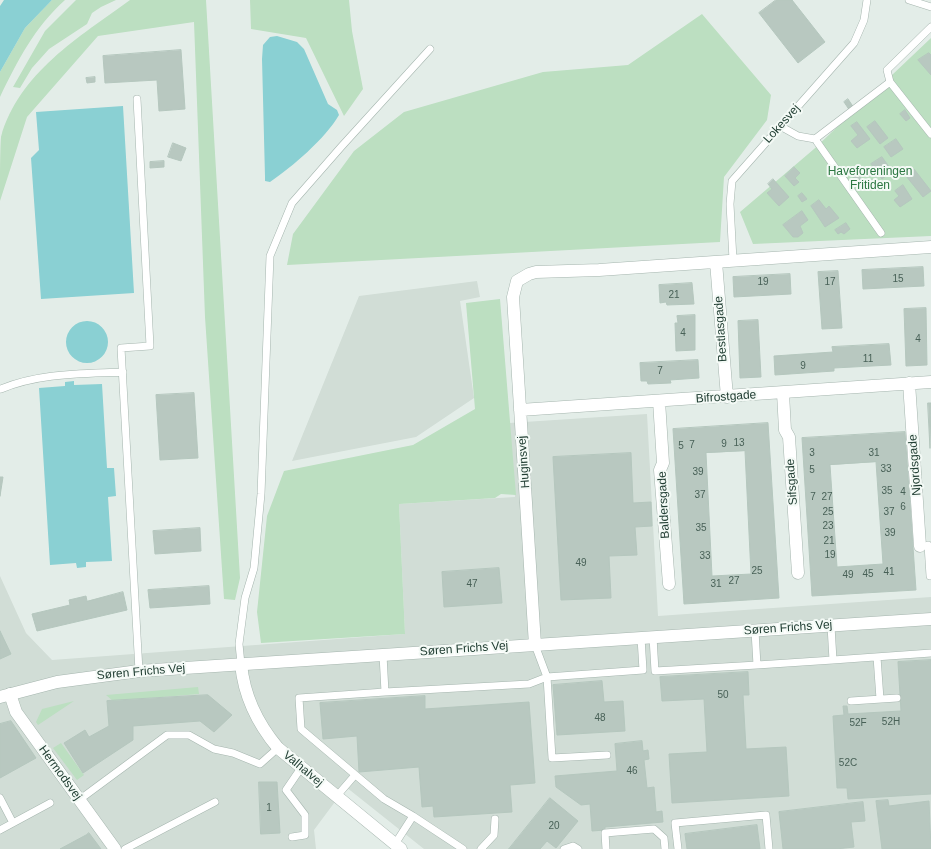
<!DOCTYPE html>
<meta charset="utf-8">
<style>
body{margin:0}
canvas{display:block;background:#e3ede8}
</style>
<canvas width="931" height="849"></canvas>
<script>
const g = document.querySelector('canvas').getContext('2d');
g.lineJoin = 'round';
function fill(path, color) { g.fillStyle = color; g.fill(path, 'evenodd'); }
function trace(path, color, width, dash) { g.strokeStyle = color; g.lineWidth = width; g.lineCap = dash ? 'butt' : 'round'; g.setLineDash(dash || []); g.stroke(path); }
function drawText(font, color, halo, rows, align = 'center') {
  g.font = font + ' Helvetica,sans-serif'; g.lineWidth = 4; g.setLineDash([]); g.textBaseline = 'middle'; g.strokeStyle = halo; g.fillStyle = color; for (const [text, x, y, turn = 0] of rows) {
    g.save(); g.translate(x, y); g.rotate((+turn || 0) * Math.PI / 180); g.textAlign = isNaN(turn) ? turn : align; if (halo) g.strokeText(text, 0, 0); g.fillText(text, 0, 0); g.restore();
  }
}
fill(new Path2D(`
 M477 281 480 297 460 301 474 398 416 437 292 461 359 296Z
 M647 414 658 616 931 597V849H424L346 787 314 830 316 849H0V576L26 633 52 660 405 634 399 504 515 497 509 423Z`), '#d1ddd6');
fill(new Path2D(`
 M52 0H65C34 28 18 60 0 97V72L25 28Z
 M76 0H116L101 7 92 13 87 24 49 49 32 68 20 88 13 87 45 31Z
 M130 0H206L240 578 235 600 224 599 205 317 194 22 98 36 27 117 0 201C0 186 0 149 1 137 19 73 79 37 130 0Z
 M250 0H349L352 31 363 89 344 116 306 38 251 29Z
 M702 14 771 95 767 120 724 177 720 242 287 265 293 234 354 151 404 112 543 72 628 65Z
 M931 38V236L753 244 740 212 814 149Z
 M500 299 516 495 501 494 495 498 399 504 405 634 261 643 257 612 267 516 284 471 413 445 475 409 466 303Z
 M198 687 199 694 113 701 106 695Z
 M74 701 38 725 36 722 42 709Z
 M61 743 84 775 77 780 53 748Z`), '#bcdfc1');
fill(new Path2D(`
 M4 0H52L25 28 0 72V6Z
 M277 36 297 42 304 49 328 104 337 110 339 115C325 139 292 167 270 182L265 181V177L262 59 263 45 270 37Z
 M123 106 134 293 41 299 31 158 39 150 36 112Z
 M66 342a21 21 0 1 1 42 0a21 21 0 1 1-42 0Z
 M74 381V385L102 384 107 468H114L116 496 108 497 112 561 86 562V567L77 568 76 563 50 565 39 388 65 386V382Z`), '#8ad0d3');
const building = new Path2D(`
 M776 0H792L825 42 798 63 759 13Z
 M181 50 185 109 159 111 157 80 105 83 103 56Z
 M929 53 931 55V75L918 60Z
 M95 77V82L87 83 86 78Z
 M848 99 854 108 850 111 844 102Z
 M905 110 910 118 906 121 900 114Z
 M875 121 888 138 880 144 867 127Z
 M857 122 870 139 857 148 851 141 858 135 851 126Z
 M896 139 903 149 891 157 884 147Z
 M173 143 186 148 181 161 168 157Z
 M882 157 892 171 882 179 879 175 876 177 871 170 874 168 871 164Z
 M164 161V167L150 168V162Z
 M794 167 800 173 795 178 799 182 794 186 785 176Z
 M914 169 931 191 923 197 906 176Z
 M857 174 862 179 857 183 853 177Z
 M773 179 789 197 779 206 767 193 772 189 768 184Z
 M903 185 912 199 900 207 894 200 899 196 895 191Z
 M802 193 807 199 802 202 798 196Z
 M819 200 826 209 829 206 839 218 825 227 811 206Z
 M802 211 808 220 800 226 803 233 798 237H793L783 225Z
 M846 223 850 229 844 234 841 232 838 234 835 230Z
 M923 267 924 286 863 289 862 270Z
 M838 271 842 328 822 329 818 272Z
 M790 274 791 294 734 297 733 277Z
 M692 283 694 304 667 305 666 302 660 303 659 285Z
 M926 308 927 365 906 366 904 309Z
 M695 315V350L676 351 675 323H678L677 316Z
 M758 320 761 377 740 378 738 321Z
 M889 344 891 365 834 368V371L775 375 774 356 833 352 832 347Z
 M698 360 699 378 670 380 671 383 648 384 647 381H641L640 363Z
 M194 393 198 458 160 460 156 395Z
 M928 403H931L930 448Z
 M768 423 779 598 684 604 673 429ZM745 451 751 574 712 576 706 453Z
 M905 432 916 590 812 596 802 438ZM876 462 883 564 837 567 830 465Z
 M631 453 633 503 651 502 652 526 635 527 637 555 609 556 611 598 561 600 553 457Z
 M0 477H3L0 496Z
 M200 528 201 551 155 554 153 531Z
 M499 568 502 603 444 607 442 572Z
 M209 586 210 604 150 608 148 590Z
 M123 592 127 610 37 631 32 614 70 605 69 600 86 596 87 601Z
 M0 631 11 654 0 659Z
 M931 660V794L848 799 847 788H837L833 716 844 715 843 706H847L848 714 901 711 898 662Z
 M748 672 749 695H743L746 749 786 747 789 796 672 803 669 754 707 752 704 699 662 701 660 677Z
 M602 681 604 702 623 701 625 731 557 735 553 685Z
 M208 695 232 715 214 732 200 721 133 726V740L83 773 64 743 85 730 89 737 109 726 107 701Z
 M425 696V709L529 702 535 783 510 785 512 812 434 817 433 806 422 807 419 767 359 772 357 736 323 739 320 703Z
 M11 721 36 758 0 778V724Z
 M642 741 643 751 648 750 649 759 644 760 647 788 654 787 656 812 662 811 663 822 605 827V830L592 831 590 804 581 805 556 787 555 776 617 771 615 744Z
 M259 782H277L280 833 261 834Z
 M550 798 578 821 556 848 547 841 540 849H509Z
 M888 800 889 806 929 801 931 849H882L876 801Z
 M863 802 865 821 851 822 854 847 836 849H783L779 812Z
 M757 825 760 849H687L685 834Z
 M89 833 101 849H60L86 835Z`);
fill(building, '#b8c8c0');
trace(building, '#b5c7be', 1);
const service = new Path2D(`
 M909 0 931 7
 M890 82 931 134
 M137 99 150 346 121 348 139 671
 M780 126 798 136 815 139 890 82 887 70 931 27
 M815 139 881 233
 M733 260 730 204 732 181 854 43 864 20 867 0
 M1 389C39 373 81 374 123 372
 M928 545 930 576
 M755 631 757 665 833 660 831 626
 M653 637 655 671 757 665
 M383 655 385 692 299 698 301 729 384 799 413 816 463 849
 M877 657 880 699
 M833 660 931 653
 M241 664 239 644 245 598 254 568 261 494 270 256 292 203 341 147 430 49
 M385 692 529 684 547 677 535 645
 M851 701 897 698
 M607 755 552 758 547 677 643 670 641 638
 M336 797 355 775
 M0 798 13 823
 M79 800 167 735H189L214 749 233 753 260 764 278 748
 M0 830 50 803
 M292 837 305 835V815L286 790 301 768
 M395 844 413 816
 M125 849 215 802
 M481 849 494 835 495 819
 M564 849 573 846 578 849
 M606 849 605 833 654 829 664 838 665 849
 M678 849 675 823 766 815 769 849`);
const minor = new Path2D(`
 M716 262 727 397
 M909 383 920 546
 M783 393 785 430 789 437 798 573
 M659 401 663 463 660 470 669 584
 M520 410 931 382
 M535 645 513 297 517 281 529 274 536 272 599 270 931 247
 M241 664C244 696 257 723 278 748L401 849
 M10 694 16 712 115 849`);
const tertiary = new Path2D(`
 M0 697 57 682 139 671 931 619`);
trace(service, '#a5b5ae', 8);
trace(minor, '#a5b5ae', 13);
trace(tertiary, '#a5b5ae', 13);
trace(service, '#fff', 7);
trace(minor, '#fff', 12);
trace(tertiary, '#fff', 12);
drawText('10px', '#486157', null, [
 ["15",898,279],
 ["19",763,282],
 ["17",830,282],
 ["21",674,295],
 ["4",683,333],
 ["4",918,339],
 ["11",868,359],
 ["9",803,366],
 ["7",660,371],
 ["13",739,443],
 ["9",724,444],
 ["7",692,445],
 ["5",681,446],
 ["3",812,453],
 ["31",874,453],
 ["33",886,469],
 ["5",812,470],
 ["39",698,472],
 ["35",887,491],
 ["4",903,492],
 ["37",700,495],
 ["7",813,497],
 ["27",827,497],
 ["6",903,507],
 ["25",828,512],
 ["37",889,512],
 ["23",828,526],
 ["35",701,528],
 ["39",890,533],
 ["21",829,541],
 ["19",830,555],
 ["33",705,556],
 ["49",581,563],
 ["25",757,571],
 ["41",889,572],
 ["45",868,574],
 ["49",848,575],
 ["27",734,581],
 ["47",472,584],
 ["31",716,584],
 ["50",723,695],
 ["48",600,718],
 ["52H",891,722],
 ["52F",858,723],
 ["52C",848,763],
 ["46",632,771],
 ["1",269,808],
 ["20",554,826]
]);
drawText('12px', '#223f34', '#f4faf6', [
 ["Lokesvej",782,124,-48],
 ["Bestlasgade",721,329,-94],
 ["Bifrostgade",726,397,-4],
 ["Huginsvej",524,462,-94],
 ["Njordsgade",915,465,-94],
 ["Sifsgade",792,482,-94],
 ["Baldersgade",664,505,-93],
 ["Søren Frichs Vej",788,628,-4],
 ["Søren Frichs Vej",464,649,-4],
 ["Søren Frichs Vej",141,672,-5],
 ["Valhalvej",303,769,40],
 ["Hermodsvej",60,773,54]
]);
drawText('12px', '#2b7741', '#f4faf6', [
 ["Haveforeningen",870,172],
 ["Fritiden",870,186]
]);
</script>
